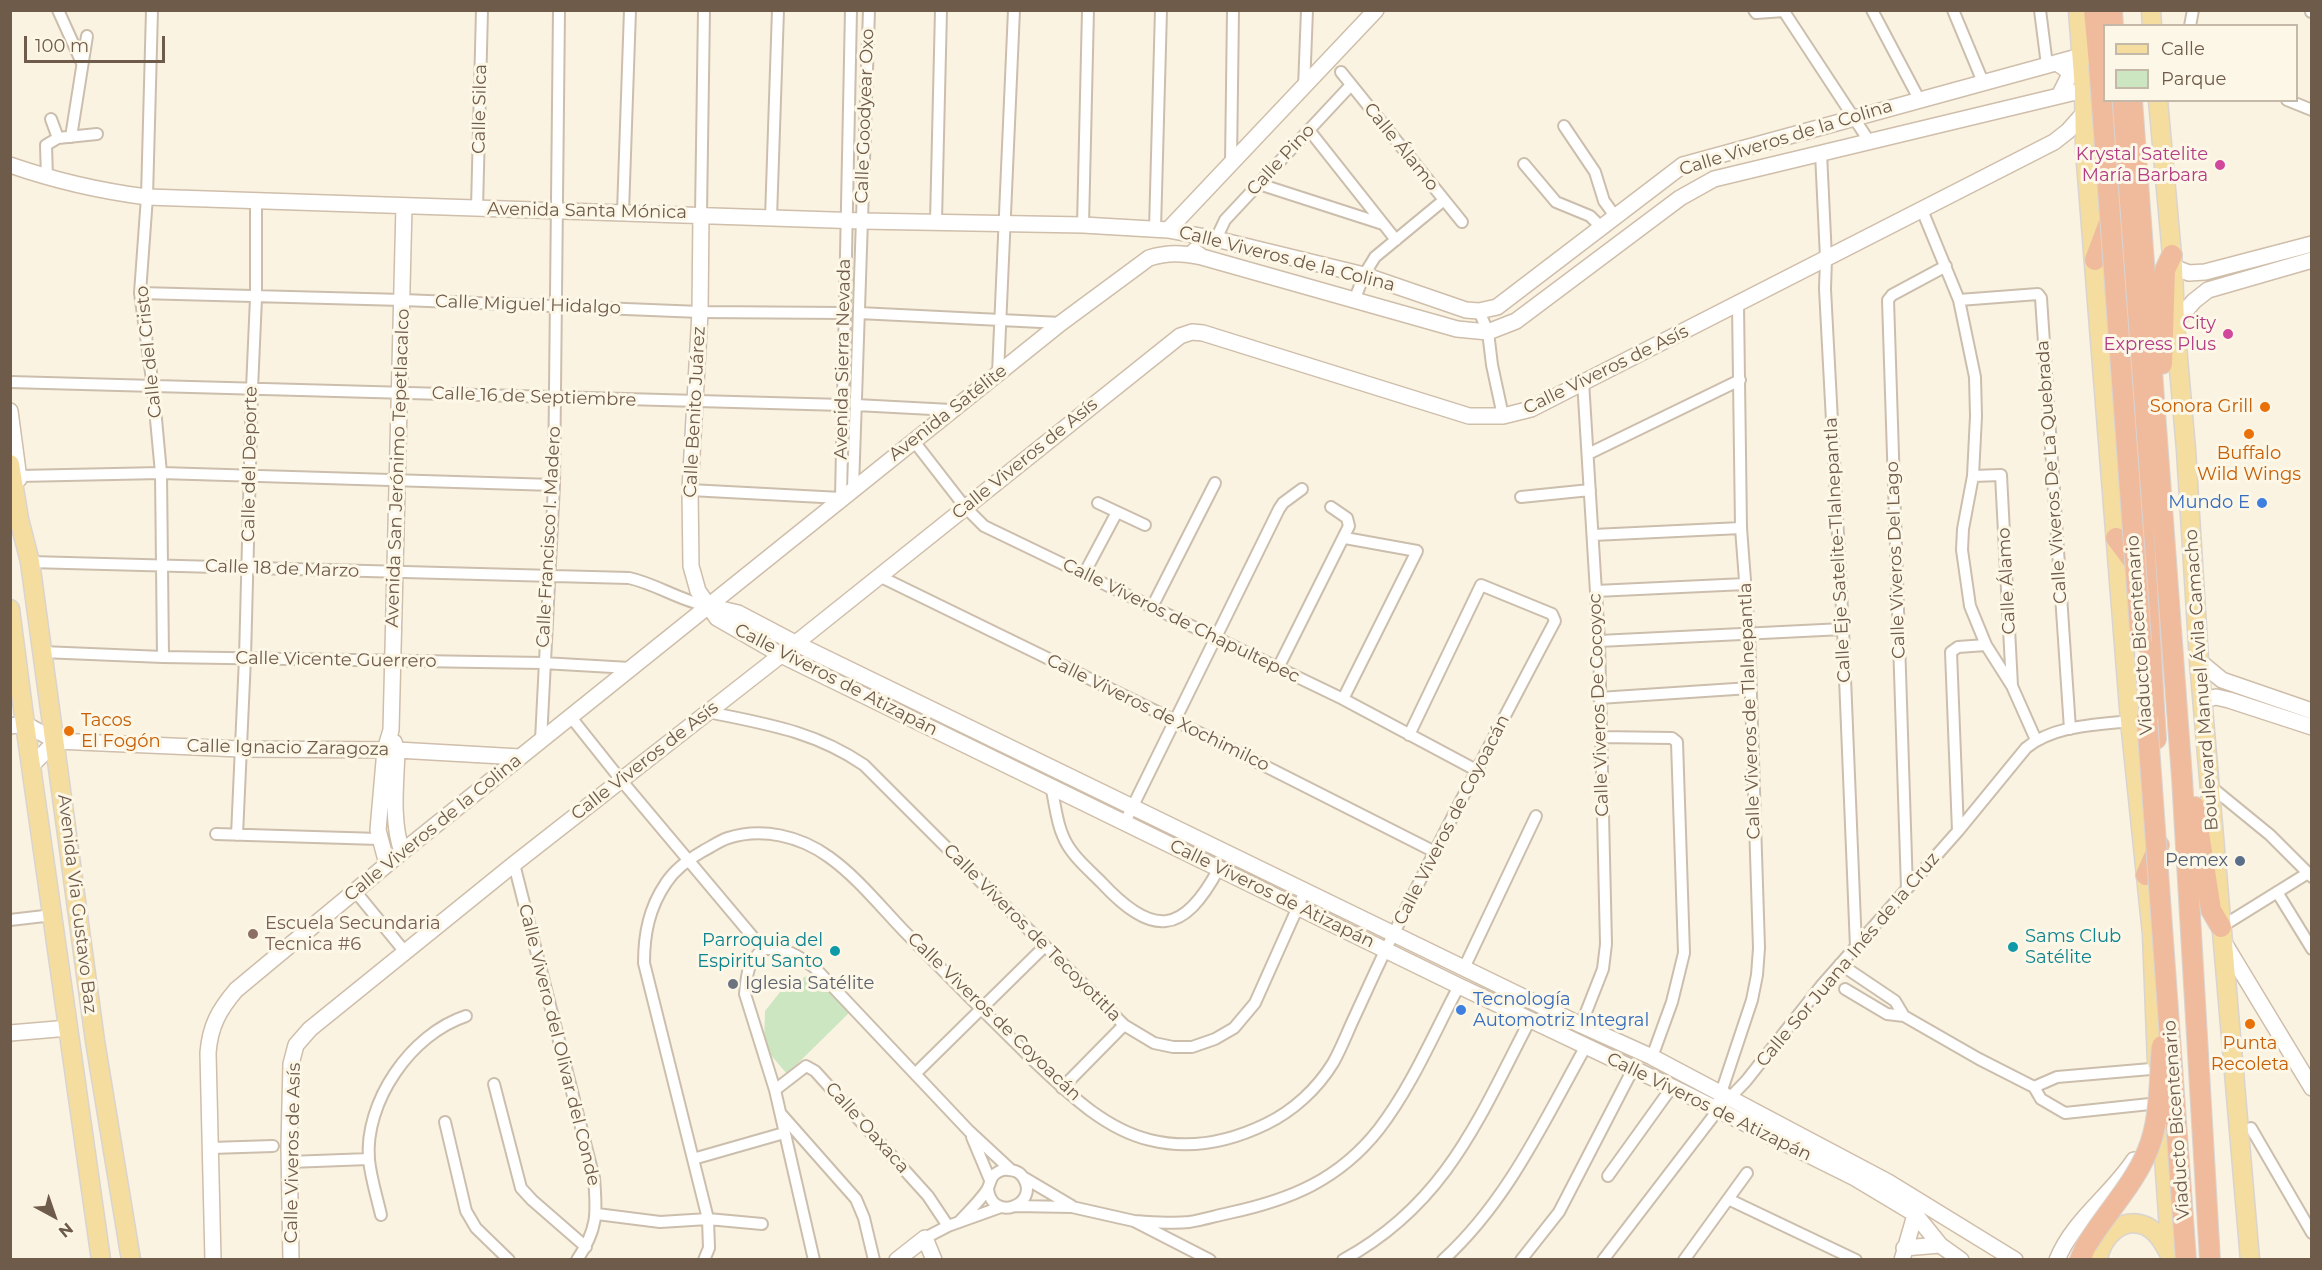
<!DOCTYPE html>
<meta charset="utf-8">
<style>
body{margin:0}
#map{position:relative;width:2322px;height:1270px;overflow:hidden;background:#faf3e2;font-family:Montserrat,sans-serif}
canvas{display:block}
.frame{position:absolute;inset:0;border:12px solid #6f5b4a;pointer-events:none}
.legend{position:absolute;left:2103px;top:24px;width:195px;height:78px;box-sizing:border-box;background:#fdf7e7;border:2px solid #c4b9a8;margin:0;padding:8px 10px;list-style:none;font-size:18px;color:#6f5b4a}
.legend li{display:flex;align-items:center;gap:12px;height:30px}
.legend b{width:30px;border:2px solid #c4b9a8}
.north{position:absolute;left:24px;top:1186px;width:60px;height:60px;-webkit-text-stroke:4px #fdf7e7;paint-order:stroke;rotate:140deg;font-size:16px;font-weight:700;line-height:24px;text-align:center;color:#6f5b4a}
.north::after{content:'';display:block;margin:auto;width:21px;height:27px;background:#6f5b4a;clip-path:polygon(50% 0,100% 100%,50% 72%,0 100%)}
.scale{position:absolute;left:24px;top:36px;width:141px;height:27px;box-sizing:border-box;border:3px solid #6f5b4a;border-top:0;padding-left:8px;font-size:18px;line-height:21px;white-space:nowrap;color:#6f5b4a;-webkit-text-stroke:4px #fdf7e7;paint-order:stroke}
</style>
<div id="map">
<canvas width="2322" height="1270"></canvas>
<div class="frame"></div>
<ul class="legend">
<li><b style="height:8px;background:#f4dd9e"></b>Calle</li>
<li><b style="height:16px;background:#cce6c2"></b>Parque</li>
</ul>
<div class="north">N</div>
<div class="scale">100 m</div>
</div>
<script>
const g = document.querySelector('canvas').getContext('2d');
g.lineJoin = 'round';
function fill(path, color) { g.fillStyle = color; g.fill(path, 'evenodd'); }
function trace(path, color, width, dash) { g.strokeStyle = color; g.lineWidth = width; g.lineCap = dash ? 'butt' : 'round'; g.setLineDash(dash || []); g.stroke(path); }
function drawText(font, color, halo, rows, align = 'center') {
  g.font = font + ' Montserrat,sans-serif'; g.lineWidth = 6; g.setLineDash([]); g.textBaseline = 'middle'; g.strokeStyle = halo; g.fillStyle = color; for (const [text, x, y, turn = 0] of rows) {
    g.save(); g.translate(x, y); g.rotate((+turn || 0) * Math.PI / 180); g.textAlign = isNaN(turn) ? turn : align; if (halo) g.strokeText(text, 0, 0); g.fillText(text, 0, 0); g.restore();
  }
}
fill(new Path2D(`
 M809 975H819L853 1009 787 1074 764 1047 765 1011 784 987Z`), '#cce6c2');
const street = new Path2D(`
 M58 10 82 63
 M152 10 147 197 140 293 153 387 161 473 163 657
 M1754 10 1756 13 1784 11
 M1783 10 1869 141
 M1872 10 1919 99
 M1953 10 1983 82
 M2040 10 2047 65
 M2311 12 2312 11
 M2190 26 2193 10
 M1341 72 1462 222
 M1304 88 1307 10
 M2287 100 2312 110
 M51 119 58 138
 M1564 126 1595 172 1604 201 1615 216
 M1309 130 1396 240
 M71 137 87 36
 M1821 153 1826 258 1825 289 1843 629 1856 947
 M1231 164 1233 10
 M1524 164 1556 202 1590 216 1601 227
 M47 178 46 145 58 138 97 134
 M1259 184 1383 224
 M477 208 482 10
 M1922 210 1959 300 1975 377 1976 416 1973 476 1963 529 1962 550 1970 606 1986 645 2012 686 2036 740
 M623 212 630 10
 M701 214 704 10
 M771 218 778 10
 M936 221 941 10
 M1083 225 1088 10
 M1155 229 1161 10
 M1216 239 1225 220 1351 85
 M140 293 403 300 700 312 844 313
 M1959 300 2038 294 2041 298 2070 729
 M1354 301 1364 275 1375 257 1444 200
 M1479 311 1488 332 1492 365 1503 416
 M859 313 1061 323
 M998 373 1014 10
 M10 382 843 405
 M856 405 951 410
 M913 440 965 507 984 526 1343 699 1476 770
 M1588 454 1740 380
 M19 476 161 473 554 485
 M1973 476 2001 475 2012 686
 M853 488 869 10
 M690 490 841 498 851 10
 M1521 497 1590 490
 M1098 503 1145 525
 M1593 535 1741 528
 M30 562 629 578C657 584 680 601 708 606
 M1084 574 1117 512
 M879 576 1174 720 1435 852
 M1596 591 1745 584
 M1152 607 1215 483
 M1599 641 1843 629
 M42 652 163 657 543 663 630 668
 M1278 668 1349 526 1347 518 1331 507
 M1599 698 1750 688
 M1343 699 1417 551 1345 538
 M708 712C766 724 814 731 864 765L1124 1025 1154 1043 1173 1047H1192L1215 1039 1234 1028 1255 1003 1305 891
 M570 716 621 780 763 949
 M1600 737 1672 738 1677 742 1684 953 1672 1002 1652 1057
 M541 740 554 485 559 10
 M1051 786C1055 802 1056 821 1063 836 1070 854 1087 868 1101 882 1152 937 1183 936 1219 868
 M2210 786 2270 835 2312 877
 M1125 822 1279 509 1283 503 1302 489
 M1958 831 1951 652 1958 647 1986 645
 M216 834 379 839
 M237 835 245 658 252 389 256 298V201
 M514 864 594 1178C597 1213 598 1229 577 1260
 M1907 889 1888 300 1892 295 1946 266
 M355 891 405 952
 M2277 892 2312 949
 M10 920 53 915
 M2221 927 2308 873
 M763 949C787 948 796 954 815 968L969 1131 1010 1169
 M763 949C747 964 747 973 745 994L775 1090 814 1260
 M1840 964 1895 1001 1904 1016
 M1464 968 1536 816
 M1845 989 1887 1014 1904 1016 1979 1059 2034 1087 2041 1099 2065 1113 2150 1104
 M1581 1025 1603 969 1606 944 1599 641 1583 381
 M916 1073 1045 946
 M494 1084 521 1188 532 1200 586 1247
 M2034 1087 2057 1077 2151 1069
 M1062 1088 1124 1025
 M775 1090 806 1066 815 1071 928 1196 948 1226
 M1719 1099 1752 1000 1757 975 1759 948 1749 633 1741 528 1738 305
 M781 1114 856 1199 864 1218 874 1260
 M445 1122 466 1211 476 1228 509 1260
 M2251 1128 2312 1233
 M972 1137 990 1180
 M211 1148 273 1146
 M693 1159 784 1133
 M289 1162 369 1159
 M1608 1176 1672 1087
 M1023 1177 1072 1206
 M1728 1199 1856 1260
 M1015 1206 1072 1207 1134 1221 1210 1260
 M597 1214 660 1222 708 1219 762 1224
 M381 1215C377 1197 371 1179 369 1160 364 1102 411 1034 466 1016
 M1134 1221C1152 1222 1171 1224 1189 1222 1202 1220 1215 1216 1229 1213 1290 1200 1339 1180 1379 1129 1412 1086 1434 1033 1459 986
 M959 1222C968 1212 979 1202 987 1190 990 1185 990 1178 995 1174 999 1171 1004 1169 1008 1170 1015 1170 1021 1173 1024 1179 1039 1205 992 1223 988 1189
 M925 1238 948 1226 1001 1207
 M704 1260 709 1248 708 1219 644 963C644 934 649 908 666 883 675 869 689 859 703 851 711 847 719 841 728 838 762 827 800 836 829 857 857 877 880 906 904 931 947 975 990 1018 1034 1061 1067 1092 1104 1129 1150 1140 1190 1150 1229 1142 1266 1124 1293 1111 1317 1089 1333 1063 1341 1049 1347 1033 1354 1018 1368 988 1381 958 1396 929 1447 825 1501 723 1555 621L1552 614 1481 585 1409 735
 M1343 1260C1446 1204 1479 1118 1530 1020
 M1443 1260C1508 1201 1544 1121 1586 1046
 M1521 1260 1559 1212 1633 1069
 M1603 1260 1718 1110 1746 1081 1821 986 1958 831 2026 748C2054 725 2096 725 2130 721
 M1684 1260 1747 1173`);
const secondary = new Path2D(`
 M2057 63 2067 70 2069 76 2059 96
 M10 165C56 181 100 191 147 197L862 221 1083 225 1168 230 1216 239 1364 275 1466 310 1479 311 1497 307 1683 165 2081 56
 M701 214 700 312 690 490 691 566 698 591 717 618 781 655 1459 986 1672 1087 1855 1178 1915 1214 1940 1245 1961 1260
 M1168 230 1376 10
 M1194 251 1202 257 1457 329 1488 332 1516 321 1680 198 1714 179 2084 90
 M2173 267 2189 273 2205 272 2312 244
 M2175 323 2194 301 2208 290 2312 260
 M10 411 19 479
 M708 606 738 613 795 643 1581 1025 1652 1057 1888 1182 2015 1260
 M2199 661 2222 680 2312 711
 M2203 700 2216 697 2229 700 2312 727
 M10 726 25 724 56 741 240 749 397 750 520 757
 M394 742 397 750C396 784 391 819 402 852
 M31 766 56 741
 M387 864 378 830 385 750 391 730 404 206
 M2223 941 2312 1088
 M10 1033 69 1028
 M1904 1248 1940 1245
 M213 1260 208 1053C210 1026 219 1010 236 990L402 852 1061 323 1149 258C1168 252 1183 253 1202 257
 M291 1260 289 1147 291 1064 296 1045 310 1029 514 864 781 655 1180 336 1192 332 1203 333 1469 416H1503L1531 409 2054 142 2068 131 2084 113
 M897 1260 925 1238 934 1260
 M1902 1260 1917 1208
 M2057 1260C2073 1220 2111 1195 2134 1160`);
const primary = new Path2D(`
 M2078 10 2084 90 2085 150 2130 721 2152 934 2157 1063
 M2151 10 2152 26
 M2158 100 2173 267 2175 323 2186 450 2199 661 2250 1260
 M10 464 19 519 30 562 95 1041 131 1260
 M10 609 25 724 101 1260
 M2161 1112 2171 1260
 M2098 1260C2101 1238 2122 1215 2146 1226 2158 1232 2164 1244 2170 1255`);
const highway = new Path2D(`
 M2094 10 2099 64
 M2112 10 2113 26
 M2118 100 2156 739
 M2132 100 2182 778 2210 1260
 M2095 260 2111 217
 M2162 364 2165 270 2172 255
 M2116 538 2140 570
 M2195 807 2211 910 2221 927
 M2146 875 2159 845
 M2080 1260 2086 1246`);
trace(street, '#ccbeac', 14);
trace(secondary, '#cfbeaa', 18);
trace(primary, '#dad4d0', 21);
trace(highway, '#dad4d0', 22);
trace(street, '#fff', 10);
trace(secondary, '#fff', 15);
trace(primary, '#f4dd9e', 18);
trace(highway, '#f0bb9d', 20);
const highwayBridge = new Path2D(`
 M2099 64 2141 642
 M2147 718 2186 1260
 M2086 1246C2105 1214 2133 1186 2147 1152 2161 1120 2159 1080 2162 1046`);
trace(highwayBridge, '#dad4d0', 22, []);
trace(highwayBridge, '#f0bb9d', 20);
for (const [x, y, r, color] of [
 [2220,165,6,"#d1479c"],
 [2228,334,6,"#d1479c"],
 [2265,407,6,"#e8710a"],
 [2249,434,6,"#e8710a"],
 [2262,503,6,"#3f7fe0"],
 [69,731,6,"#e8710a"],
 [2240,861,6,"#5c6f8a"],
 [253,934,6,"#8d6e63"],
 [2013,947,6,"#0f9aa8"],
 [835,951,6,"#0f9aa8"],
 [733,984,6,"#6b7280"],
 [1461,1010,6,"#3f7fe0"],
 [2250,1024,6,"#e8710a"]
]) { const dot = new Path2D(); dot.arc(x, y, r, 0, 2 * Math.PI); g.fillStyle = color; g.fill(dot); trace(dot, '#fdf7e7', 2); }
drawText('18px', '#6f5b4a', '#fdf7e7', [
 ["Calle Silca",480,109,-89],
 ["Calle Goodyear Oxo",865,116,-88],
 ["Calle Viveros de la Colina",1786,138,-17],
 ["Calle Álamo",1401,147,51],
 ["Calle Pino",1281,160,-47],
 ["Avenida Santa Mónica",587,211,1],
 ["Calle Viveros de la Colina",1287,259,14],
 ["Calle Miguel Hidalgo",528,305,2],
 ["Calle del Cristo",149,352,-96],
 ["Avenida Sierra Nevada",843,359,-89],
 ["Calle Viveros de Asís",1606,370,-26],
 ["Calle 16 de Septiembre",534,397,2],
 ["Calle Benito Juárez",695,412,-87],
 ["Avenida Satélite",948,413,-38],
 ["Calle Viveros de Asís",1025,459,-39],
 ["Calle del Deporte",250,464,-89],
 ["Avenida San Jerónimo Tepetlacalco",398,468,-88],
 ["Calle Viveros De La Quebrada",2052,472,-94],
 ["Calle Francisco I. Madero",549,537,-87],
 ["Calle Eje Satelite-Tlalnepantla",1838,550,-93],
 ["Calle Viveros Del Lago",1896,560,-92],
 ["Calle 18 de Marzo",282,569,2],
 ["Calle Álamo",2007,581,-93],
 ["Calle Viveros de Chapultepec",1181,621,26],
 ["Viaducto Bicentenario",2140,635,-94],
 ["Calle Vicente Guerrero",336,660,1],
 ["Calle Viveros de Atizapán",836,680,27],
 ["Boulevard Manuel Ávila Camacho",2202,680,-94],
 ["Calle Viveros De Cocoyoc",1599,705,-92],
 ["Calle Viveros de Tlalnepantla",1750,711,-92],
 ["Calle Viveros de Xochimilco",1158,713,26],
 ["Calle Ignacio Zaragoza",288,748,1],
 ["Calle Viveros de Asís",645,761,-38],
 ["Calle Viveros de Coyoacán",1452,820,-63],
 ["Calle Viveros de la Colina",433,828,-39],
 ["Calle Viveros de Atizapán",1272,894,26],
 ["Avenida Via Gustavo Baz",77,904,83],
 ["Calle Viveros de Tecoyotitla",1032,933,45],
 ["Calle Sor Juana Inés de la Cruz",1848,960,-50],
 ["Calle Viveros de Coyoacán",994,1017,44],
 ["Calle Vivero del Olivar del Conde",559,1045,76],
 ["Calle Viveros de Atizapán",1709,1107,26],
 ["Viaducto Bicentenario",2177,1120,-94],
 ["Calle Oaxaca",867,1128,48],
 ["Calle Viveros de Asís",293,1153,-89]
]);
drawText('18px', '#b23c85', '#fdf7e7', [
 ["Krystal Satelite",2208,155],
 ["María Barbara",2208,176],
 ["City",2216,324],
 ["Express Plus",2216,345]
], 'right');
drawText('18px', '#c56008', '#fdf7e7', [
 ["Sonora Grill",2253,407,"right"],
 ["Buffalo",2249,454],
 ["Wild Wings",2249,475],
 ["Tacos",81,721,"left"],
 ["El Fogón",81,742,"left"],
 ["Punta",2250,1044],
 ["Recoleta",2250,1065]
]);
drawText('18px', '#366cbe', '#fdf7e7', [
 ["Mundo E",2250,503],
 ["Tecnología",1473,1000,"left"],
 ["Automotriz Integral",1473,1021,"left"]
], 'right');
drawText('18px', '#4e5e75', '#fdf7e7', [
 ["Pemex",2228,861]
], 'right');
drawText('18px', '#785e54', '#fdf7e7', [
 ["Escuela Secundaria",265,924],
 ["Tecnica #6",265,945]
], 'left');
drawText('18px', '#0d838f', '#fdf7e7', [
 ["Sams Club",2025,937],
 ["Satélite",2025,958],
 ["Parroquia del",823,941,"right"],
 ["Espiritu Santo",823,962,"right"]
], 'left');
drawText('18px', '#5b616d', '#fdf7e7', [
 ["Iglesia Satélite",745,984]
], 'left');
</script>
